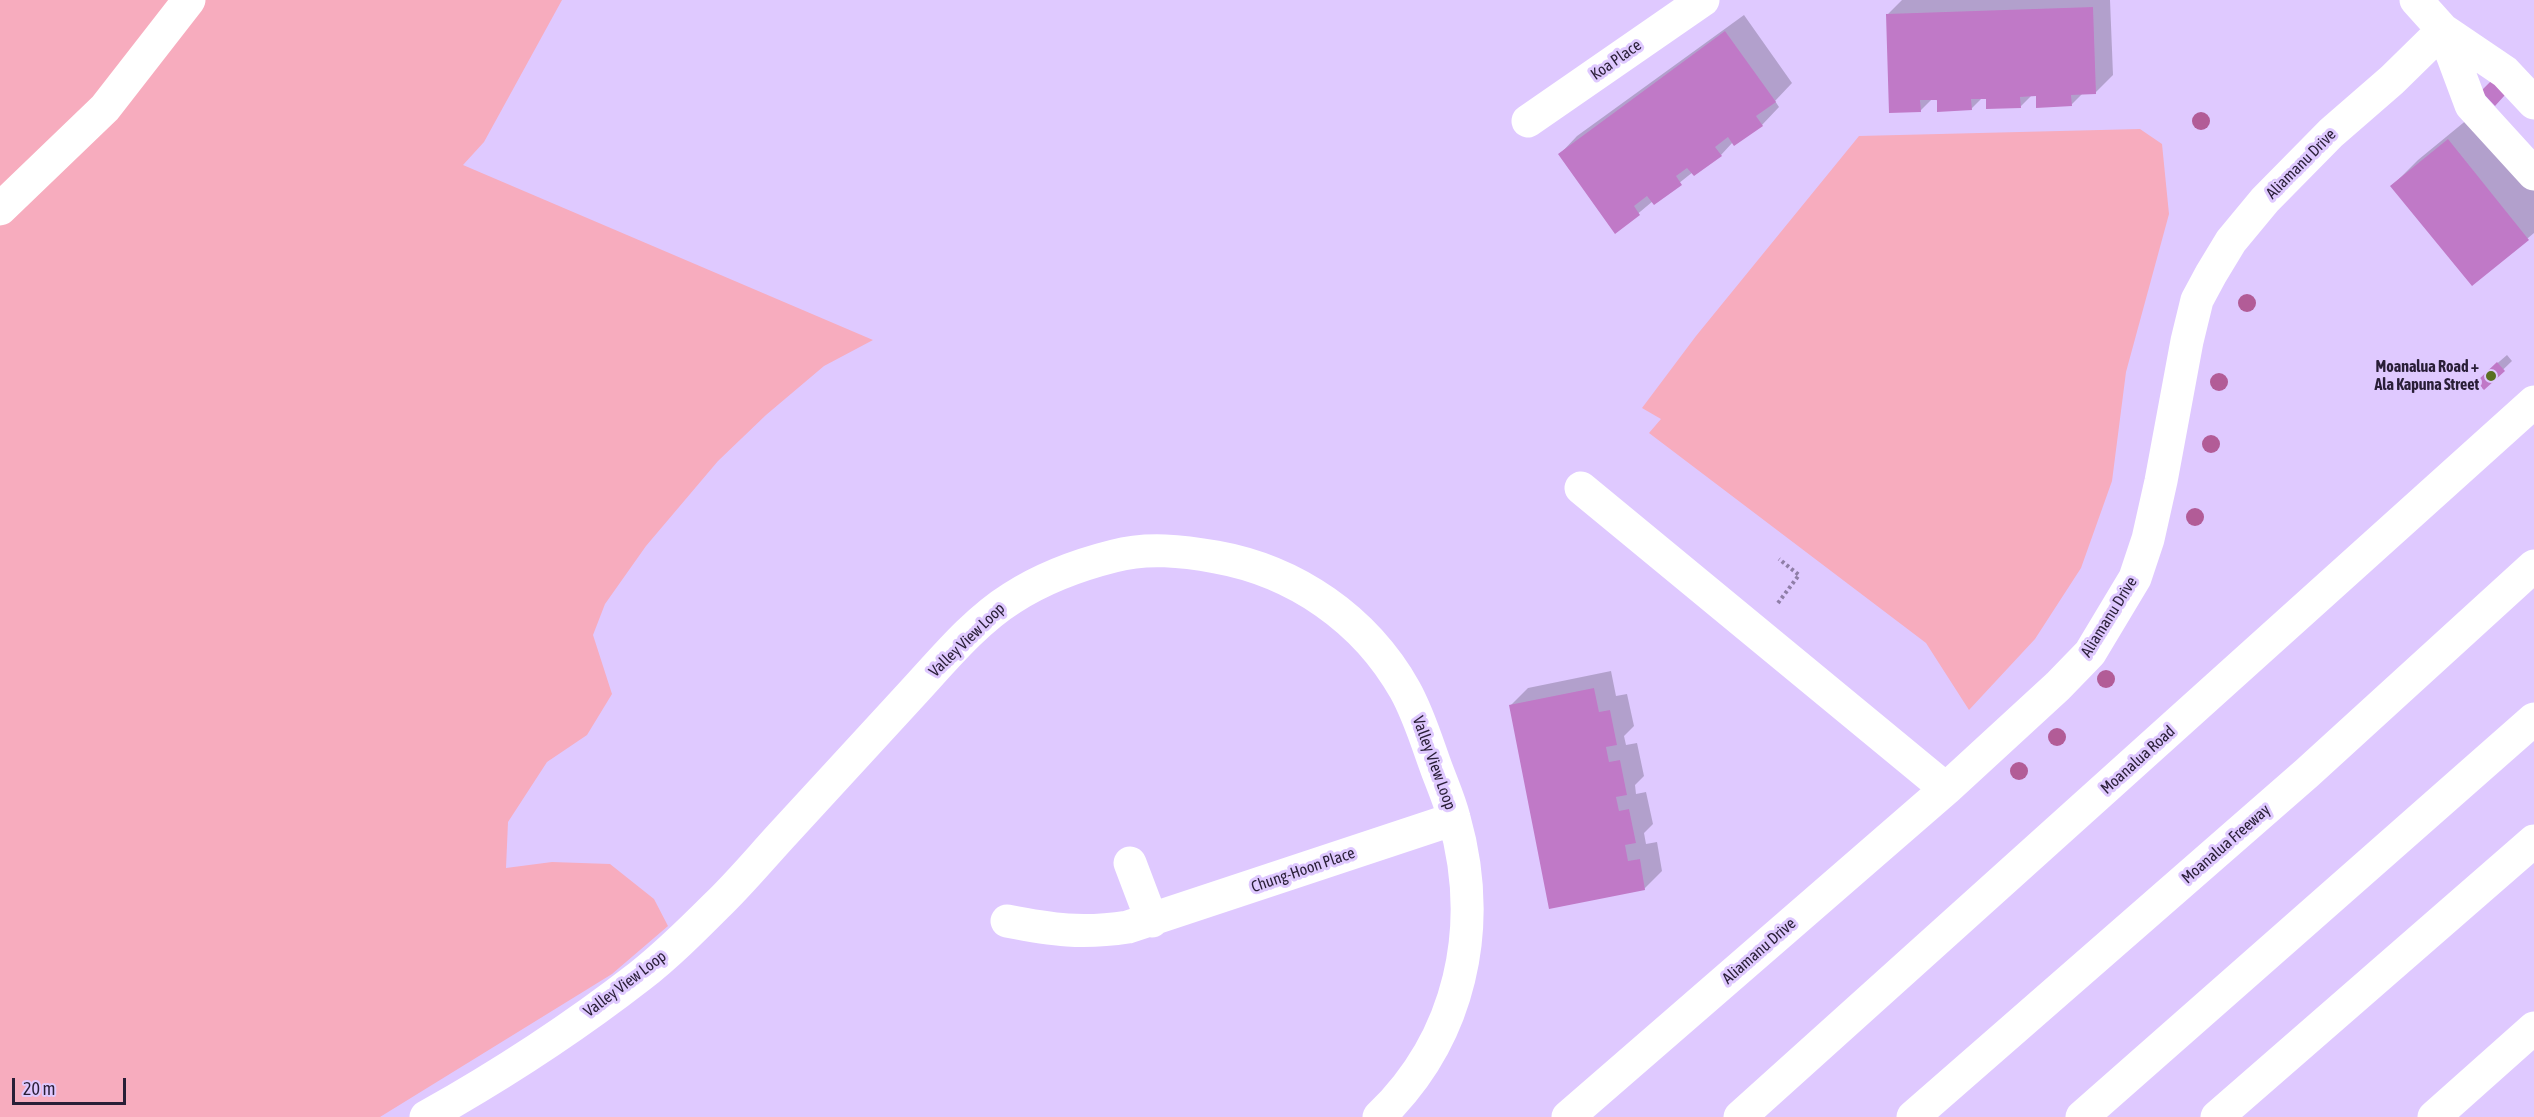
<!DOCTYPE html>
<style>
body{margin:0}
#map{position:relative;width:2534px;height:1117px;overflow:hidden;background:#dfc9ff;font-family:"Asap Condensed",sans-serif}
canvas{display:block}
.scale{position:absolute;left:12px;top:1078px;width:114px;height:27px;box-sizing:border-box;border:3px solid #291e37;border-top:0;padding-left:8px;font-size:18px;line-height:21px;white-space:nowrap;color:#291e37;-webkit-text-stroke:4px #dfc9ff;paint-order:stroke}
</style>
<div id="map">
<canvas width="2534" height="1117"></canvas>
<div class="scale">20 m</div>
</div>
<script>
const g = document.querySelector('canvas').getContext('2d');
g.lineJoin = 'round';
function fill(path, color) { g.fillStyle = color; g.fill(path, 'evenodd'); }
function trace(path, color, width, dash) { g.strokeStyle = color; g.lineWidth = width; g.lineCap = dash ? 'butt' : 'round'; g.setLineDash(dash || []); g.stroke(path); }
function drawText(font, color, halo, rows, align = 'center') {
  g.font = font + ' "Asap Condensed",sans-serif'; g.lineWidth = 6; g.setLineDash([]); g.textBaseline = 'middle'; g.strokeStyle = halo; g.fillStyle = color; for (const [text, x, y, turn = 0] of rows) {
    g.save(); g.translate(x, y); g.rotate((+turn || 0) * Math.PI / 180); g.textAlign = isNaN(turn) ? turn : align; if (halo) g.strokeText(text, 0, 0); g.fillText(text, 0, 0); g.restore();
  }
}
fill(new Path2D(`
 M0 0H562L484 142 463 165 873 340 824 366 766 415 718 461 646 546 605 604 593 635 612 694 587 735 547 762 508 822 506 868 552 862 610 864 654 899 668 926 612 974 380 1117H0Z
 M2140 129 2162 144 2169 214 2126 372 2112 481 2081 568 2035 639 1969 710 1926 643 1649 433 1661 419 1642 408 1696 336 1859 136Z`), '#f7acbe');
fill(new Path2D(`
 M1902 0H2110L2113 75 2095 93H2083L2071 105 2032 95 2020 107 1983 97 1971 109 1932 99 1920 111 1887 15Z
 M1744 15 1792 83 1775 101 1779 107 1762 125 1733 142 1721 155 1694 174 1693 172 1654 203 1653 201 1616 232 1560 154 1577 136Z
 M2474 114 2534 188V233L2473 284 2392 186 2418 160Z
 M2507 355 2512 361 2484 388 2486 373Z
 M1611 671 1616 696 1627 694 1634 726 1624 736 1626 745 1637 743 1644 776 1635 785 1636 794 1646 792 1653 824 1644 833 1646 844 1657 842 1662 871 1644 889 1511 705 1528 688Z`), '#0003');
fill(new Path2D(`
 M2093 7 2096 94 2071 95 2072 106 2036 108V96L2020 97 2021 108 1986 109V99H1971L1972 110 1937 112V100H1920L1921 112 1889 113 1886 14Z
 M1725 31 1776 102 1756 116 1763 126 1734 146 1728 137 1715 147 1722 156 1694 176 1687 168 1676 176 1682 185 1654 205 1647 196 1634 206 1640 215 1615 234 1558 154Z
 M2492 80 2505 95 2495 106 2481 91Z
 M2448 139 2529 240 2472 286 2390 186Z
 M2497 362 2505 371 2484 390 2476 382Z
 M1594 688 1599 712 1610 710 1617 745 1606 747 1609 762 1620 760 1627 795 1616 797 1619 811 1629 809 1636 843 1625 845 1628 861 1640 859 1645 890 1549 909 1509 705Z`), '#c079c7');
trace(new Path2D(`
 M1778 603 1799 575 1779 559`), '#8f7ea7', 4, [3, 3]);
trace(new Path2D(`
 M2416 0 2443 30 2505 72 2534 103
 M2443 30 2471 105 2534 174
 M1528 121 1703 0
 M0 209 105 108 189 0
 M1581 488 1946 789
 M1130 863 1152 921
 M1007 921C1053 930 1082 934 1128 927L1454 819
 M426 1117C501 1075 573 1028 640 976 667 955 692 930 716 906 738 885 759 860 780 837 822 791 865 745 907 699 939 665 972 623 1012 598 1043 578 1078 565 1114 556 1147 547 1183 551 1216 557 1295 571 1365 619 1405 690 1419 715 1427 743 1437 770 1443 786 1450 802 1454 818 1485 927 1461 1038 1379 1117
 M1568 1117 1946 789 2058 686 2090 653 2135 578 2148 539 2161 481 2187 341 2197 300 2211 274 2231 241 2265 200 2331 133 2392 80 2443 30
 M1740 1117 2534 402
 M2217 1117 2534 841
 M2434 1117 2534 1028`), '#fff', 33);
trace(new Path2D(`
 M1913 1117 2307 773 2534 566
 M2082 1117 2534 719`), '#fff', 33);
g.fillStyle = '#b25c97';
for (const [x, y] of [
 [2201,121],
 [2247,303],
 [2219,382],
 [2211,444],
 [2195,517],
 [2106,679],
 [2057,737],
 [2019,771]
]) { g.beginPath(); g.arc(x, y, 9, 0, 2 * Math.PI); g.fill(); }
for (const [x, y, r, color] of [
 [2491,376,6,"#5a7020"]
]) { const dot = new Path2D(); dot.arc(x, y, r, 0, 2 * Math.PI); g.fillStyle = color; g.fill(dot); trace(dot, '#dfc9ff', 2); }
drawText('16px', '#291e37', '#dfc9ff', [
 ["Koa Place",1616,60,-35],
 ["Aliamanu Drive",2301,164,-45],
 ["Aliamanu Drive",2109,617,-58],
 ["Valley View Loop",967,640,-44],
 ["Moanalua Road",2138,760,-42],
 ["Valley View Loop",1434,763,70],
 ["Moanalua Freeway",2226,844,-41],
 ["Chung-Hoon Place",1303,870,-19],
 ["Aliamanu Drive",1759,951,-41],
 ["Valley View Loop",625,984,-37]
]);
drawText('bold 16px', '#291e37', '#dfc9ff', [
 ["Moanalua Road +",2479,367],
 ["Ala Kapuna Street",2479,385]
], 'right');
</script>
